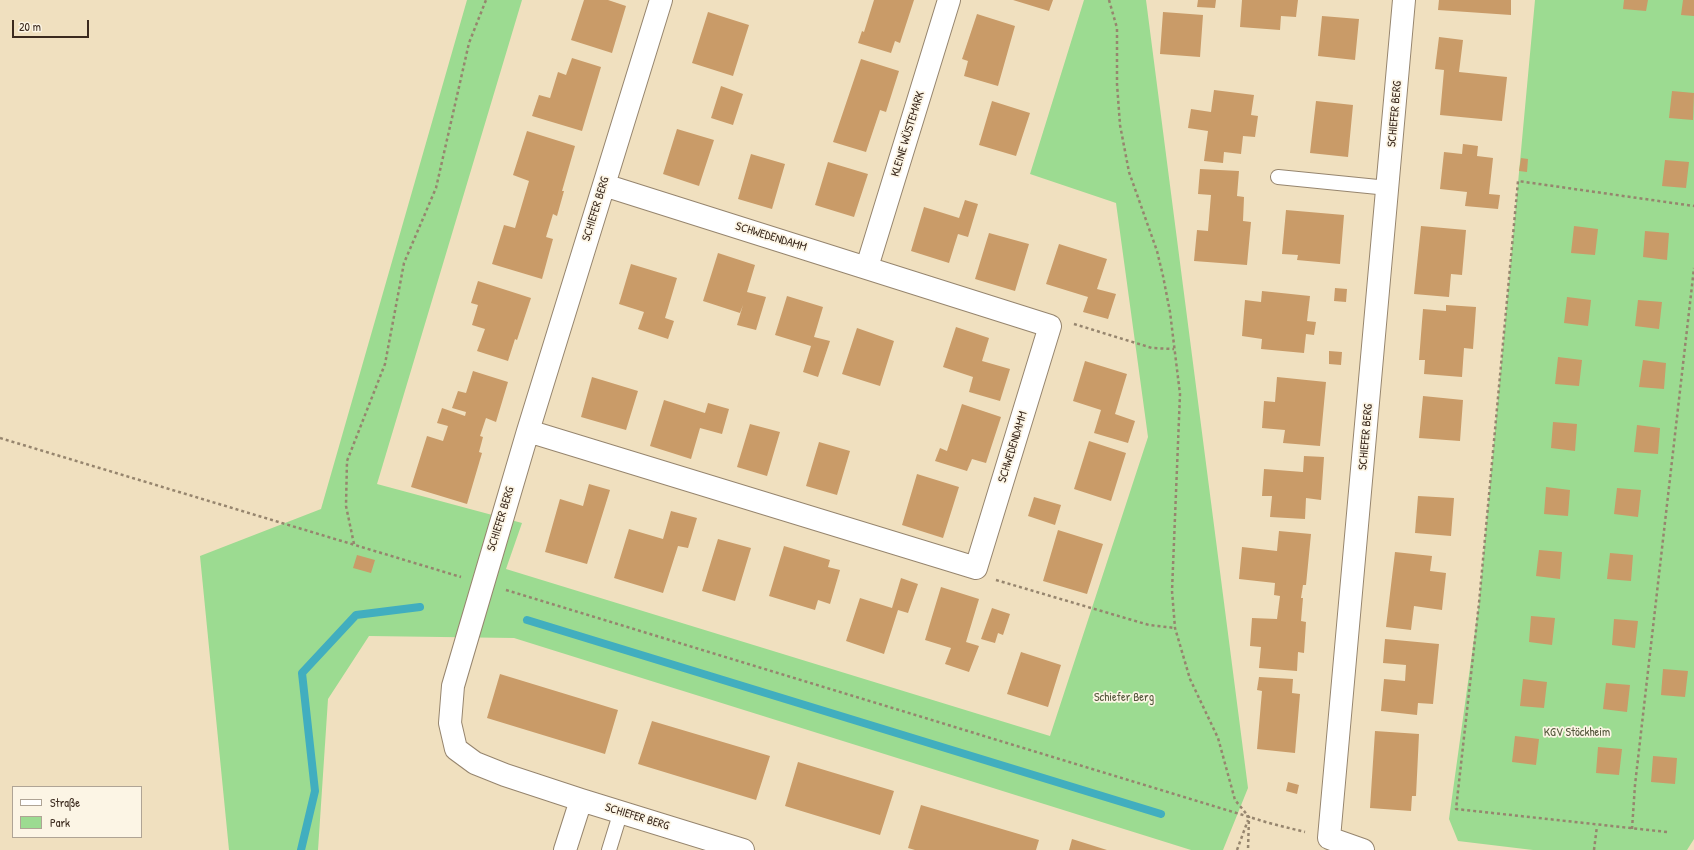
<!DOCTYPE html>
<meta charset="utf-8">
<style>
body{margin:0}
#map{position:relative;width:1694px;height:850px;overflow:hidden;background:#f0e0bf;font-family:"Patrick Hand",sans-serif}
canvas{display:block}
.legend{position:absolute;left:12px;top:786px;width:130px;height:52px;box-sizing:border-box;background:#fcf5e5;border:1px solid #afa495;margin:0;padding:5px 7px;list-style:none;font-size:12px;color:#3b2a1e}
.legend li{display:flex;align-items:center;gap:8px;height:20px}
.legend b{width:20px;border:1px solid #afa495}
.scale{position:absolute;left:12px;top:20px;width:77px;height:18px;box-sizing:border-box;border:2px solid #3b2a1e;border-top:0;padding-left:5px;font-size:12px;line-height:14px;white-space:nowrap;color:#3b2a1e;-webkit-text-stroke:3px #fcf5e5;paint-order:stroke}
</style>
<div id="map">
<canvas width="1694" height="850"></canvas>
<ul class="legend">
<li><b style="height:5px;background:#fff"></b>Straße</li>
<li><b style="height:11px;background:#9cdb91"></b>Park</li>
</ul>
<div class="scale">20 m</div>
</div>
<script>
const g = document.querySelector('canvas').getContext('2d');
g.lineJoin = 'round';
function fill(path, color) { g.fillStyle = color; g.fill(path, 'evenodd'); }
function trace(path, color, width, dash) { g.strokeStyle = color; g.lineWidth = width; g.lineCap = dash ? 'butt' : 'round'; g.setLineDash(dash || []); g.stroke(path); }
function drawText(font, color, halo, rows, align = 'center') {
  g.font = font + ' "Patrick Hand",sans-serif'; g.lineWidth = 3.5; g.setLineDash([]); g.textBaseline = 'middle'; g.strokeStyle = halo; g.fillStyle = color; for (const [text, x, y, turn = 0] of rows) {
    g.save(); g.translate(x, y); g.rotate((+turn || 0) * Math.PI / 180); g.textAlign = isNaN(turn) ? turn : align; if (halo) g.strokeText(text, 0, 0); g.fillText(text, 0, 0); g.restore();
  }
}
fill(new Path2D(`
 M467 0H522L377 484 522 523 506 569 1050 736 1148 437 1116 203 1030 174 1084 0H1146L1248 788 1223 850H1191L514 638 369 636 328 699 318 850H229L200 556 321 509Z
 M1535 0H1694V839L1687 850H1533L1458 841 1449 819 1479 603Z`), '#9cdb91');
trace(new Path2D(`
 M527 620 1161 814
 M301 850 315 791 302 673 356 615 420 607`), '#41aebf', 8);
fill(new Path2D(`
 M584 0H608L626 6 612 53 571 40Z
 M874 0H914L900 43 895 41 891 53 858 43 862 31 864 32Z
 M1013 0H1053L1049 11Z
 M1198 0H1216L1215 8 1197 7Z
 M1242 0H1298L1296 17 1281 16 1280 30 1240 27Z
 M1439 0H1511V15L1438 10Z
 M1624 0H1648L1646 11 1623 9Z
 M1683 0H1694V16L1681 15Z
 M708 12 749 25 733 76 692 63Z
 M1163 12 1203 15 1200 57 1160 54Z
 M977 14 1015 26 998 86 964 76 968 61 962 59Z
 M1322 16 1359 19 1355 60 1318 56Z
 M1439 37 1463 40 1459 72 1507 77 1502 121 1440 115 1444 70 1435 69Z
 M572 58 601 67 582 131 532 116 539 95 550 98 558 72 566 75Z
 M861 59 899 71 886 112 880 110 866 152 833 142Z
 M721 86 743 94 733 125 711 118Z
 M1214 90 1254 95 1251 115 1258 116 1255 137 1243 136 1241 154 1224 152 1223 163 1204 161 1208 131 1188 128 1191 109 1211 112Z
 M1672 91 1694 93 1693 120 1669 118Z
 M992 101 1030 113 1016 156 979 145Z
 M1316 101 1353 105 1348 157 1310 153Z
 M677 129 714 140 699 186 663 174Z
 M527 131 575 146 562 191H564L557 216 553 214 546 237 553 239 542 279 492 264 504 225 515 228 529 181 513 175Z
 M1463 144 1478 146 1477 156 1493 158 1489 194 1500 195 1498 209 1465 206 1467 192 1440 189 1444 152 1462 154Z
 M751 154 785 164 772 209 738 199Z
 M1521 158 1528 159 1527 172 1519 171Z
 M1665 160 1689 162 1686 188 1662 186Z
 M828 162 868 174 854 217 815 205Z
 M1200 169 1239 171 1237 196 1244 197 1243 221 1251 222 1247 265 1194 261 1197 230 1208 231 1211 195 1198 194Z
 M965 200 978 204 968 237 958 234 949 263 911 251 924 207 959 218Z
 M1286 210 1344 215 1340 264 1297 260 1298 255 1282 254Z
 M1421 226 1466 230 1462 275 1451 274 1449 297 1414 294Z
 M1574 226 1598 229 1595 255 1571 253Z
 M1645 231 1669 233 1667 260 1643 257Z
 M989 233 1029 244 1015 291 975 279Z
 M1059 244 1107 259 1097 289 1116 294 1108 319 1083 312 1088 297 1046 284Z
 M718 253 755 265 747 292 766 297 756 330 737 325 743 305 740 313 703 301Z
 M631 264 677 278 665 318 674 321 668 339 638 329 644 312 619 304Z
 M478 281 531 298 517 340 515 339 508 361 477 351 485 329 472 325 478 305 471 303Z
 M1335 288 1347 289 1346 302 1334 301Z
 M1262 291 1310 296 1307 321 1316 322 1314 335 1306 334 1304 353 1261 349 1262 339 1242 336 1245 300 1261 302Z
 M787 296 823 307 814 337 830 341 818 377 803 372 811 346 775 335Z
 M1567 297 1591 300 1588 326 1564 323Z
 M1638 300 1662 302 1659 329 1635 326Z
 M1446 305 1476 307 1473 349 1464 348 1462 377 1424 374 1425 360H1419L1423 309 1446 311Z
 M956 327 989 338 982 361 1010 369 1000 401 969 392 973 377 943 367Z
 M857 328 894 341 880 386 842 374Z
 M1329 351 1342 352 1341 365 1329 364Z
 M1558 357 1582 360 1579 386 1555 384Z
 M1643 360 1666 363 1664 389 1639 387Z
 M1085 361 1127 374 1115 414 1135 421 1128 443 1094 433 1101 410 1073 401Z
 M473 371 508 382 496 422 486 418 480 436 483 437 479 452 482 453 467 504 411 487 427 436 443 441 448 426 437 423 442 408 465 416 466 412 452 408 458 391 466 393Z
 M592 377 638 391 626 430 581 417Z
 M1277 377 1326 382 1320 446 1283 443 1285 430 1262 428 1264 401 1275 402Z
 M1423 396 1463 400 1460 441 1419 438Z
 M664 400 705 413 708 403 729 409 722 434 700 428 691 459 650 446Z
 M962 404 1001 417 986 463 972 459 967 471 935 461 940 448 947 451Z
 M1553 422 1577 424 1575 451 1551 448Z
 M750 424 780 432 767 476 737 467Z
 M1637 425 1660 428 1658 454 1634 452Z
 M1089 441 1126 453 1111 501 1074 489Z
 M819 442 850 451 837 495 806 486Z
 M1304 456 1324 457 1321 500 1306 498 1305 519 1270 517 1272 496H1262L1264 469 1303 472Z
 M917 474 959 487 943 538 902 525Z
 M589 484 610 490 587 564 545 552 560 499 583 506Z
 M1546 487 1570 490 1568 516 1544 514Z
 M1617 488 1641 490 1638 517 1614 514Z
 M1418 496 1454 498 1451 536 1415 533Z
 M1034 497 1061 505 1055 525 1028 516Z
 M671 511 697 518 688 548 678 546 663 593 614 578 629 529 663 539Z
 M1058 530 1103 544 1087 594 1043 581Z
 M1279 531 1311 534 1306 585H1303L1301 598H1303L1301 621 1306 622 1304 653 1298 652 1297 671 1259 668 1261 647 1250 646 1252 618 1277 619 1280 596 1274 595 1275 583 1239 579 1242 547 1277 551Z
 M718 539 751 548 735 601 702 591Z
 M784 546 830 560 828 567 840 570 830 604 818 600 815 610 769 596Z
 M1539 550 1562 552 1560 579 1536 576Z
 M1395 552 1432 556 1430 571 1446 573 1442 610 1414 606 1411 630 1386 627Z
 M1610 553 1633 555 1631 581 1607 579Z
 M357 555 375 560 371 573 353 568Z
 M901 578 918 584 908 613 898 610 884 654 846 641 860 598 892 608Z
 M941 587 979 599 966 642 979 646 969 672 945 664 951 648 925 640Z
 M992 608 1010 614 1003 635 998 633 995 643 981 639Z
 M1531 616 1555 618 1552 645 1529 642Z
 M1614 619 1638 621 1635 648 1612 645Z
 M1385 639 1439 644 1433 704 1418 703 1417 715 1381 711 1384 679 1405 681 1406 665 1383 663Z
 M1021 652 1061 665 1048 707 1007 694Z
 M1663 669 1688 671 1685 697 1661 695Z
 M500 674 618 710 605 754 487 718Z
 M1259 677 1293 679 1292 693 1300 694 1295 753 1257 749 1262 691 1257 690Z
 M1523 679 1547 682 1544 708 1520 706Z
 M1606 683 1630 685 1627 712 1603 709Z
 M652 721 770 756 756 800 638 764Z
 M1375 731 1419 734 1416 796H1412L1411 811 1370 808Z
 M1515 736 1539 739 1536 765 1512 762Z
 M1598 747 1622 749 1619 775 1596 773Z
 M1653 756 1677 758 1675 784 1651 782Z
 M798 762 894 791 880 835 785 806Z
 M1288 782 1299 785 1297 794 1286 791Z
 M921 805 1039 840 1036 850H915L908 848Z
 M1072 839 1107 850H1069Z`), '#c99b68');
const lane = new Path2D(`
 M1278 177 1388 188
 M609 850 621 811`);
const street = new Path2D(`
 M661 0 528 431 453 686 450 723 456 749 475 763 505 775 581 800 743 850
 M867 267 949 0
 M528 431 976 568 1050 326 604 185
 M565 850 581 800
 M1363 850 1329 838 1404 0`);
trace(lane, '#96856e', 16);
trace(street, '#96856e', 24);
trace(new Path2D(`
 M1109 0 1117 28V84L1120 125 1129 172 1157 251 1163 276 1170 312 1180 394 1172 591 1175 628 1190 679 1218 738 1235 800 1249 817 1248 850
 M1074 324 1152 348 1174 349
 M0 438 461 577
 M354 544 346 506 347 461 385 364 404 263 436 188 469 43 486 0
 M996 580 1149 625 1175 628
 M506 590 1269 823 1305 832
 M1632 829 1635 785 1694 268
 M1667 832 1456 809 1479 603 1518 181 1694 206
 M1237 850 1248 820
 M1594 850 1597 826`), '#96856e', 2.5, [3, 3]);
trace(lane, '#fff', 14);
trace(street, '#fff', 22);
drawText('12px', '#3b2a1e', '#fcf5e5', [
 ["SCHIEFER BERG",1395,114,-85],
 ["KLEINE WÜSTEMARK",908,134,-73],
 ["SCHIEFER BERG",596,209,-73],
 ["SCHWEDENDAMM",771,237,17],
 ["SCHIEFER BERG",1366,437,-85],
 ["SCHWEDENDAMM",1013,447,-73],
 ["SCHIEFER BERG",501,519,-73],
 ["SCHIEFER BERG",637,817,17]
]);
drawText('12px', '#53563b', '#fcf5e5', [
 ["Schiefer Berg",1124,698],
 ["KGV Stöckheim",1577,733]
]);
</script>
